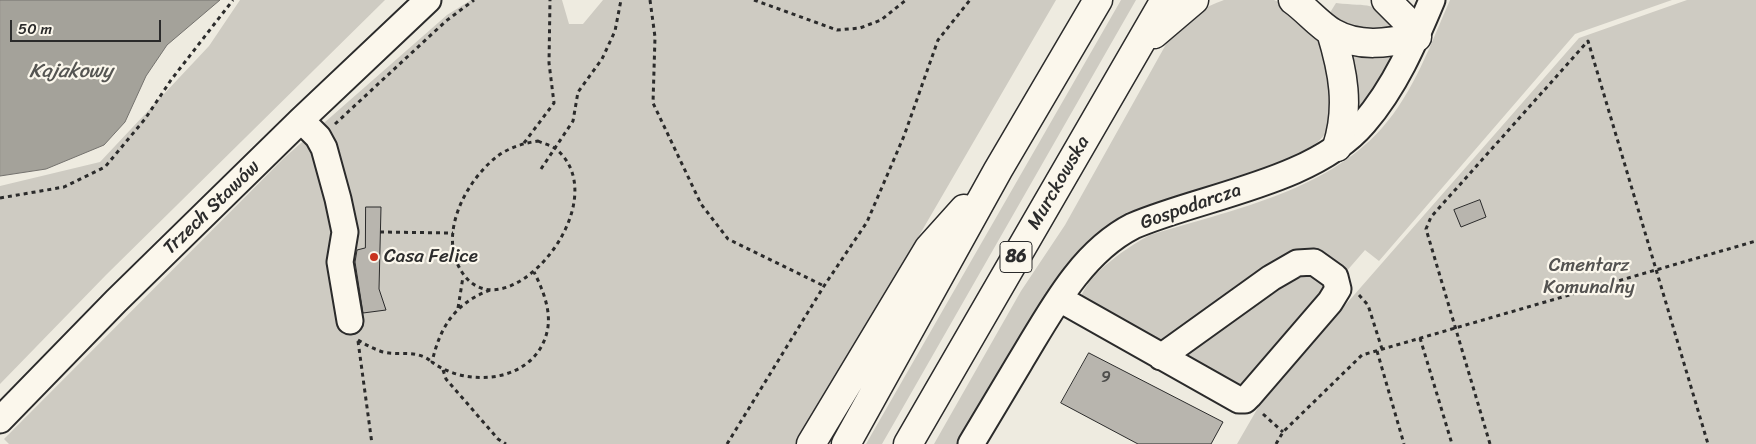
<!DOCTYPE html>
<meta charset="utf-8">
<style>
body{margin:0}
#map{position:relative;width:1756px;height:444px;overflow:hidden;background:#eeebe0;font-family:Sriracha,sans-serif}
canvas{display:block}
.scale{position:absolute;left:10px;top:20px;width:151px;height:22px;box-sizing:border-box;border:2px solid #2b2b2b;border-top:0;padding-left:6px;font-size:15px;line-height:18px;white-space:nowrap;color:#2b2b2b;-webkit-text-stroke:4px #fbf7ec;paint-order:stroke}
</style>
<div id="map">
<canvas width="1756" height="444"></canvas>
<div class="scale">50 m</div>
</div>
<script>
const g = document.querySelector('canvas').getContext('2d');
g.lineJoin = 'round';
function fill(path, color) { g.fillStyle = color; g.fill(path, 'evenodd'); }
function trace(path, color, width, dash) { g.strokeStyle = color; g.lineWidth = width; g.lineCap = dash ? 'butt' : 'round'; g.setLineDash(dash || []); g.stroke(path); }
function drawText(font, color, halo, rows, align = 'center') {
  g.font = font + ' Sriracha,sans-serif'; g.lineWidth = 4.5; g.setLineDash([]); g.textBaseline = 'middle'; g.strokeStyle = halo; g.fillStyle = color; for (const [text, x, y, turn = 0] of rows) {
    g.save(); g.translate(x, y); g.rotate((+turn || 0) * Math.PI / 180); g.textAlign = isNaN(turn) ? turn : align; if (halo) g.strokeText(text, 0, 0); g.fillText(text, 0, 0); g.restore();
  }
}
fill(new Path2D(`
 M240 0H385L106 275 0 384V186L100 162 209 46Z
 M471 0H562L569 24H583L603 0H1056L798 444H9L4 439 284 158 447 15Z
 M1121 0H1136L882 444H866Z
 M1224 0H1274L1283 4 1317 34 1331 63V119L1327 132 1318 142 1294 158 1131 214 961 444H934L1021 291 1065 225 1174 30C1190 16 1204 7 1224 0Z
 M1450 0H1672L1575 34 1379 261 1365 250 1345 273 1316 254 1164 342 1147 332 1130 333 1081 297C1089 273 1129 246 1150 235 1230 210 1324 193 1382 128 1414 92 1431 43 1450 0Z
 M1687 0H1756V444H1237L1263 399 1579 38Z
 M1336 3C1371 7 1371 0 1399 26 1376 34 1352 31 1332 17L1331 11Z
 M1346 49 1395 53 1377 86 1359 107H1356Z
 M1308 269 1328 285 1247 390 1182 355 1285 277Z`), '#cecbc2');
const water = new Path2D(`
 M0 0H220L167 45 146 76 125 122 104 145 46 169 0 176Z`);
fill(water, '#a4a29a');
trace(water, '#74726e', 1);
const building = new Path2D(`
 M1480 200 1486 217 1461 227 1454 210Z
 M366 207H381L379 289 386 310 363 313 355 262 357 250 365 248Z
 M1089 353 1223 422 1211 444H1138L1061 403Z`);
fill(building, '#b8b5ae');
trace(building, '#2b2b2b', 1);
const minor = new Path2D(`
 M301 120 318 137 324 148 338 199 345 232 340 262 350 321
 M1060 299 1239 400H1245L1249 396 1330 302 1338 289 1335 277 1314 262 1297 263 1271 278 1161 357
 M0 420 116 301 301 120 428 0
 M971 444C987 417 1004 389 1020 362 1050 313 1080 253 1133 226 1203 196 1314 182 1364 123 1395 87 1414 43 1432 0`);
const highway = new Path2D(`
 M1293 0C1307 10 1319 25 1333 33 1359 48 1388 43 1417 37L1406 20 1386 0
 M1331 32C1343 71 1350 107 1337 147
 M1154 34 1194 0
 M811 444 929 248 964 209
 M846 444 998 170 1098 0
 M908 444 1165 0`);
trace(minor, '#2b2b2b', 29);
trace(highway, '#2b2b2b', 31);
trace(new Path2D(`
 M650 0 655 37 653 103 701 204 728 239 824 286
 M754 0 837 30 860 28 881 20 906 0
 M335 124 446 21 474 0
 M538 141C544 144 551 145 556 149 622 204 497 347 458 265 440 228 469 177 499 155 511 147 524 143 538 141Z
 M524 143 554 103 549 63 550 0
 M541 169 573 121 578 92 602 59 615 31 621 0
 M0 198 64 187 105 167 145 119 171 80 233 0
 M380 232 453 233
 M490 290C455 303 440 327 432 362 468 389 535 382 547 332 552 312 543 290 534 272
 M1359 295 1368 305 1382 349
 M458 308 463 277
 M1420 338 1452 444
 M358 340C366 345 374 349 383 352 401 356 416 349 432 362
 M358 341 372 444
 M1377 351 1404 444
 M443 370 446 379 498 439 506 444
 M1263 414 1283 432
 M727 444 824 286 867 222 904 136 938 40 970 0
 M1276 444 1283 432 1362 355 1756 241
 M1490 444 1426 229 1431 217 1588 41 1708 444`), '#2b2b2b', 3, [4, 4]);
trace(minor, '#fbf7ec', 25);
trace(highway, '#fbf7ec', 28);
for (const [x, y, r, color] of [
 [374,257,5,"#c8321e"]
]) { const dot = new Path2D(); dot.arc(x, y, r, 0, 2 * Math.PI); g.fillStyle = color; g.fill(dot); trace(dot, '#fbf7ec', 2); }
drawText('16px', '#4e4e4c', null, [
 ["9",1106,378]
]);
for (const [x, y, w] of [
 [1016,257,32]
]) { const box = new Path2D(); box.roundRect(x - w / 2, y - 15.5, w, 31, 4); g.fillStyle = '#fbf7ec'; g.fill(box); trace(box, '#2b2b2b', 1); }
drawText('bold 18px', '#2b2b2b', null, [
 ["86",1016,257]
]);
drawText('19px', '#2b2b2b', '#fbf7ec', [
 ["Murckowska",1059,183,-60],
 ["Gospodarcza",1191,207,-19],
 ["Trzech Stawów",212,208,-44]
]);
drawText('19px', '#2b2b2b', '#fbf7ec', [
 ["Casa Felice",384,257]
], 'left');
drawText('19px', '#545351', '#fbf7ec', [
 ["Cmentarz",1589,266],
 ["Komunalny",1589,288]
]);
drawText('italic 20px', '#555552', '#fbf7ec', [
 ["Kajakowy",71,72]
]);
</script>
